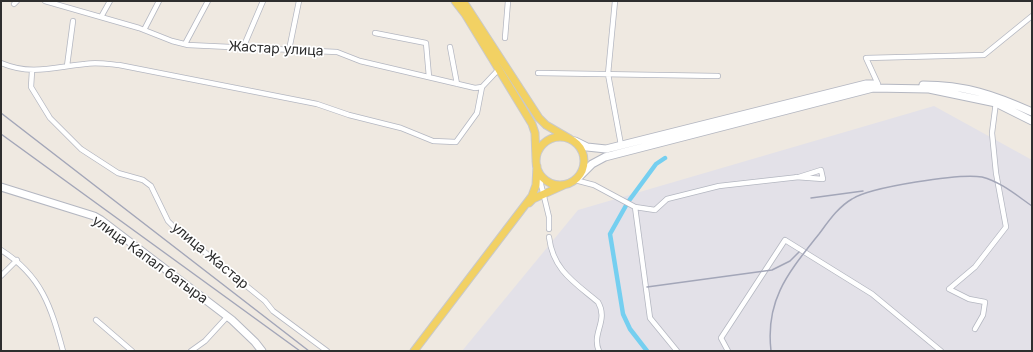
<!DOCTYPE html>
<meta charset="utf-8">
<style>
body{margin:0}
#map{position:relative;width:1033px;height:352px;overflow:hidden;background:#efe9e1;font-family:Inter,sans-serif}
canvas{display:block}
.frame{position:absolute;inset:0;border:2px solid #2e2e2e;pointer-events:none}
</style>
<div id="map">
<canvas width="1033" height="352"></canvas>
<div class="frame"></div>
</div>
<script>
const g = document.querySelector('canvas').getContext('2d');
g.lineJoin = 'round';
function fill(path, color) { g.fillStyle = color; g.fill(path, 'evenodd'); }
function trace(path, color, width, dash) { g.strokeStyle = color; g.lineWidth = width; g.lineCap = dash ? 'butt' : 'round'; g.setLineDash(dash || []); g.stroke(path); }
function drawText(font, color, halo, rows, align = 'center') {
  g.font = font + ' Inter,sans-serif'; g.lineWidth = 3.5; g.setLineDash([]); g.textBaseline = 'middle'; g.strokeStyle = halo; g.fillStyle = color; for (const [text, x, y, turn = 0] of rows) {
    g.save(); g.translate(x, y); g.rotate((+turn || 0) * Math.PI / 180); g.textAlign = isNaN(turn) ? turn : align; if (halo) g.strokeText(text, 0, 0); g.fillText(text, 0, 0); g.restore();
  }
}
fill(new Path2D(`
 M934 106 1032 160V351H462L578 210Z`), '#e3e1e8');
trace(new Path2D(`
 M647 351 630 329 623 314 610 234 628 202 656 164 665 158`), '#75cff0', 4.5);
const minor = new Path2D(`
 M45 1 139 28 172 41 188 45 337 52 360 61 475 88 482 87 499 69
 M615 1 608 74 621 145
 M14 4 17 1
 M101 17 110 1
 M144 30 159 1
 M375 33 426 43 429 77
 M505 38 508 1
 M185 44 208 1
 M450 47 457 84
 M243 48 263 1
 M289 50 299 1
 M1 63C32 76 54 67 85 64 96 62 108 64 119 65L317 104 349 115 401 128 433 141 456 142 477 113 482 87
 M67 66 73 21
 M32 71 31 87 50 118 81 149 118 173 143 180 151 186 168 221 175 228 265 301 273 311 327 351
 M538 73 718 76
 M878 84 866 58 984 55 1032 16
 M539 176 549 217V229
 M575 180 594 185 635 207 650 318 677 351
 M635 207 655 210 667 199 719 186 799 177 821 170 823 179 796 177
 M549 237C553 270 574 282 598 302 609 321 591 333 599 351
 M1 250C42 276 51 307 63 351
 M1 276 17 260
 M96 320 132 351
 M975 329 983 315 985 302 969 299 949 289 975 267 1006 227 996 173 992 133 996 102
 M191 351 205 341 227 317
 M728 351 721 338 785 240 872 294 941 351`);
const secondary = new Path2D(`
 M923 85C965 85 994 95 1032 112
 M575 141 587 147 606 149 866 84H875
 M580 176 592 164 605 157 873 88 929 89 996 103 1032 121
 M1 187 94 216 101 220 232 320 255 342 262 351`);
const primary = new Path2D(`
 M455 1 465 14 532 124 535 133 536 159
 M463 1 539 118 546 125 570 139
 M536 161a24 24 0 1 1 48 0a24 24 0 1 1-48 0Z
 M529 203 533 199 564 185
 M414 351 532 196 536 185 537 166`);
trace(minor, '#b4b7c1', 6);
trace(secondary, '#b4b7c1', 9);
trace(primary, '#c9c9c9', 9);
trace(minor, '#fff', 4.5);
trace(secondary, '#fff', 7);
trace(primary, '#f2d163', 7);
trace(new Path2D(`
 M1 113 309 351
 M1 134 300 351
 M811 198 863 191
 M647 287 772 270 790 261 799 252
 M771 351C765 299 789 272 819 234 828 222 838 207 852 199 870 187 961 173 982 177 1001 182 1016 195 1032 206`), '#a3a6b8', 1.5);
drawText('14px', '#2e2e2e', '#fff', [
 ["Жастар улица",276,49,3],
 ["улица Жастар",210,256,40],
 ["улица Капал батыра",150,260,36]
]);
</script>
